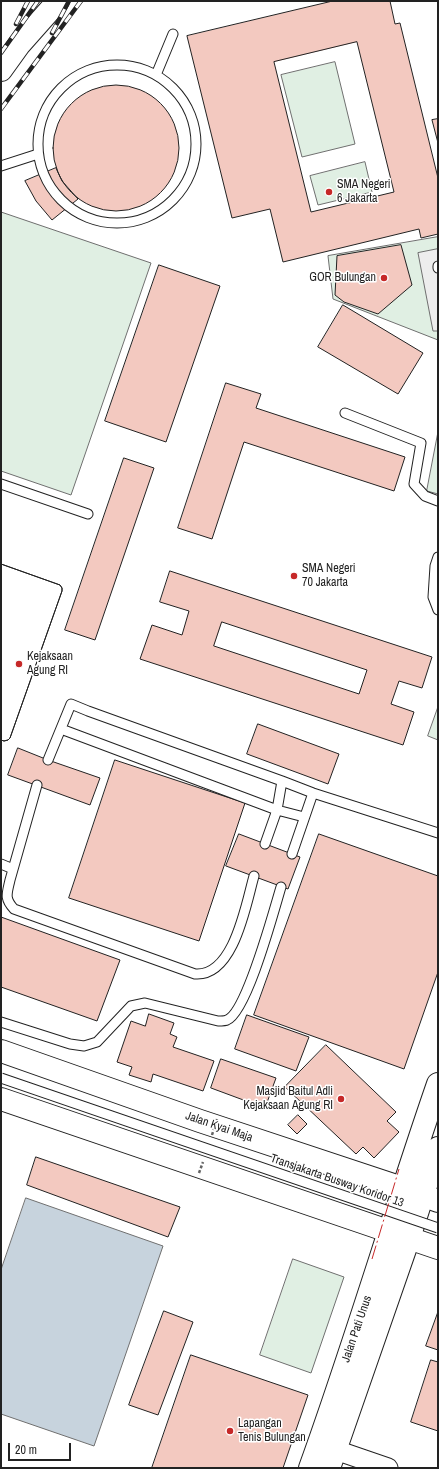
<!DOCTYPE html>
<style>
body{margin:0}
#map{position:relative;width:439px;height:1469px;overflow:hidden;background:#fff;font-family:"Archivo Narrow",sans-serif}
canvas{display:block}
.frame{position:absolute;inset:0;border:2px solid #222;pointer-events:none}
.scale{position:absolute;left:8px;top:1443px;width:63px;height:18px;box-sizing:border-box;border:2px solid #222;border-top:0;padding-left:5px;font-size:12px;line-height:14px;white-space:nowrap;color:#222;-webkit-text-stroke:3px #fff;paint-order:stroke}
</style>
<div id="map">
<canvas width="439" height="1469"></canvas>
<div class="frame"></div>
<div class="scale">20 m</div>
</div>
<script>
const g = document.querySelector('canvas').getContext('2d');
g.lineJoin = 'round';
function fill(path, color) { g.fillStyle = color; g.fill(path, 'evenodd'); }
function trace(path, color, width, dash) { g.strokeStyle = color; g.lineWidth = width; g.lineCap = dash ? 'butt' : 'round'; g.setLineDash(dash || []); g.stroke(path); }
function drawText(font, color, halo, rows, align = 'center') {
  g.font = font + ' "Archivo Narrow",sans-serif'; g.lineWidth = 3; g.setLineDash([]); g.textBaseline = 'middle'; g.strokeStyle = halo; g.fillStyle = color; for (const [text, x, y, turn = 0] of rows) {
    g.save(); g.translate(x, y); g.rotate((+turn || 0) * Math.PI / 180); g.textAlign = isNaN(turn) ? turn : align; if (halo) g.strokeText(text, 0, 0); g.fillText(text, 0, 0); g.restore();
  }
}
const green = new Path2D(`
 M335 62 355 144 302 157 281 75Z
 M365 162 372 192 318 205 310 176Z
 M1 212 151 263 71 495 1 471Z
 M438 237V340L333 299 328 256Z
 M438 432V494L427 491Z
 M438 707V740L428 736Z
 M293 1259 344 1277 311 1373 260 1355Z`);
fill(green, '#e0efe3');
trace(green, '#6f6f6f', 1);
const parking = new Path2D(`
 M438 249V331H433L418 253Z`);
fill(parking, '#ededed');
trace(parking, '#6f6f6f', 1);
const water = new Path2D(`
 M26 1198 163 1246 94 1446 1 1414V1270Z`);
fill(water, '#c7d3dd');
trace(water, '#6f6f6f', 1);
const building = new Path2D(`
 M333 1H390L395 24 400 23 438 178V234L421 238 419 229 283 262 270 209 232 218 187 36ZM357 42 394 192 311 212 274 62Z
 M53 148a63 63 0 1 1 126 0a63 63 0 1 1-126 0Z
 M438 119V143L432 120Z
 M56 168 62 181 78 199 52 220 36 201 25 181Z
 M401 245 412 285 378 314 344 302 335 295 337 256Z
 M159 265 220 286 166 442 105 421Z
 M343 305 423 353 398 394 318 347Z
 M226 383 261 394 256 408 405 457 394 491 244 442 212 539 178 528Z
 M124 458 154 468 95 640 65 630Z
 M1 564 60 585 62 588V591L10 738 8 740 4 741 1 740Z
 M1 564 60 585 62 588V591L10 738 8 740 4 741 1 740Z
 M170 571 432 657 422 688 399 681 391 704 414 712 403 745 140 659 152 625 182 635 189 611 160 602ZM222 622 367 670 359 694 214 646Z
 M258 724 339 754 328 784 247 754Z
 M18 748 48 760 100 778 90 805 8 775Z
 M115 760 245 803 199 941 69 898Z
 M239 834 300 857 288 889 226 866Z
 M319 834 438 876V972L404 1069 254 1015Z
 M1 917 120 960 97 1021 1 987Z
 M149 1014 174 1023 170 1034 177 1037 173 1047 214 1061 203 1091 153 1074 151 1082 129 1075 132 1067 117 1062 131 1021 145 1026Z
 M247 1015 309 1037 296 1071 235 1049Z
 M326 1045 396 1112 387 1121 399 1132 374 1158 363 1147 356 1154 285 1087Z
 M221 1059 276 1078 265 1108 211 1088Z
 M298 1115 307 1124 297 1134 288 1125Z
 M36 1157 180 1207 168 1237 27 1185Z
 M164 1311 193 1322 158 1415 129 1405Z
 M438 1312V1350L426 1346Z
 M191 1355 308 1395 283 1468H152Z
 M431 1360 438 1362V1431L411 1422Z`);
fill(building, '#f3c9c0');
trace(building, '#222', 1);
const lane = new Path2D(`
 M38 144a79 79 0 1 1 158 0a79 79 0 1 1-158 0Z
 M156 75 173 34
 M1 166 38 154
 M438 266V268
 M345 413 421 443 414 484 425 496 438 501
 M1 484 88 514
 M438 557 435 566 433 597 438 610
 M61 729 277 810 304 817
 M48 760 71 704 88 711 282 781 313 793 438 833
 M37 785 10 880C7 894 4 898 14 909L195 974C234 977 246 904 254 876
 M265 844 277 810 282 781
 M292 854 313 793
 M1 864 13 869
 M1 1022 70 1044 84 1046 97 1042 131 1006 145 1003 218 1021C220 1021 225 1021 227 1020 247 1012 274 910 281 887`);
const street = new Path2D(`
 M321 1445 388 1468`);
const secondary = new Path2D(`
 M310 1468C356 1341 394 1211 438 1084
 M329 1468 409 1238 438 1148`);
const primary = new Path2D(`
 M1 70 19 45 58 1
 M1 1051 200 1121 402 1188 438 1201
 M1 1099 438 1248`);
trace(lane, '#222', 11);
trace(street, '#222', 21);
trace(secondary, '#222', 24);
trace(primary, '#222', 24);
trace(lane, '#fff', 9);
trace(street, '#fff', 19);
trace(secondary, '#fff', 22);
trace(primary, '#fff', 22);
const rail = new Path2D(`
 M16 24 28 1
 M52 33 69 1
 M1 53 38 1
 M1 109 81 1`);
trace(rail, '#222', 4.5);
trace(rail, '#fff', 3, [9]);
const laneBridge = new Path2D(`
 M1 1078 438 1228`);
trace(laneBridge, '#222', 11, []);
trace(new Path2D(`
 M212 1135 217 1119
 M199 1173 203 1162`), '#646464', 2.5, [3, 2]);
trace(laneBridge, '#fff', 9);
trace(new Path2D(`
 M372 1259 399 1169`), '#c62828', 1, [14, 3, 2, 3]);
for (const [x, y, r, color] of [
 [329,192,4,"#c62828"],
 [384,278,4,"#c62828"],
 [294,576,4,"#c62828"],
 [19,664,4,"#c62828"],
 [341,1099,4,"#c62828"],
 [230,1431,4,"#c62828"]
]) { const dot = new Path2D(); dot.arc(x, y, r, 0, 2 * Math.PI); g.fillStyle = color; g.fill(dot); trace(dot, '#fff', 1.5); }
drawText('12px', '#222', '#fff', [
 ["SMA Negeri",337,185],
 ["6 Jakarta",337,199],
 ["GOR Bulungan",376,278,"right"],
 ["SMA Negeri",302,569],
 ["70 Jakarta",302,583],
 ["Kejaksaan",27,657],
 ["Agung RI",27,671],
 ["Masjid Baitul Adli",333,1092,"right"],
 ["Kejaksaan Agung RI",333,1106,"right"],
 ["Lapangan",238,1424],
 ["Tenis Bulungan",238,1438]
], 'left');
drawText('12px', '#222', '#fff', [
 ["Jalan Kyai Maja",219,1127,19],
 ["Transjakarta Busway Koridor 13",337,1181,19],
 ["Jalan Pati Unus",357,1329,-71]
]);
</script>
